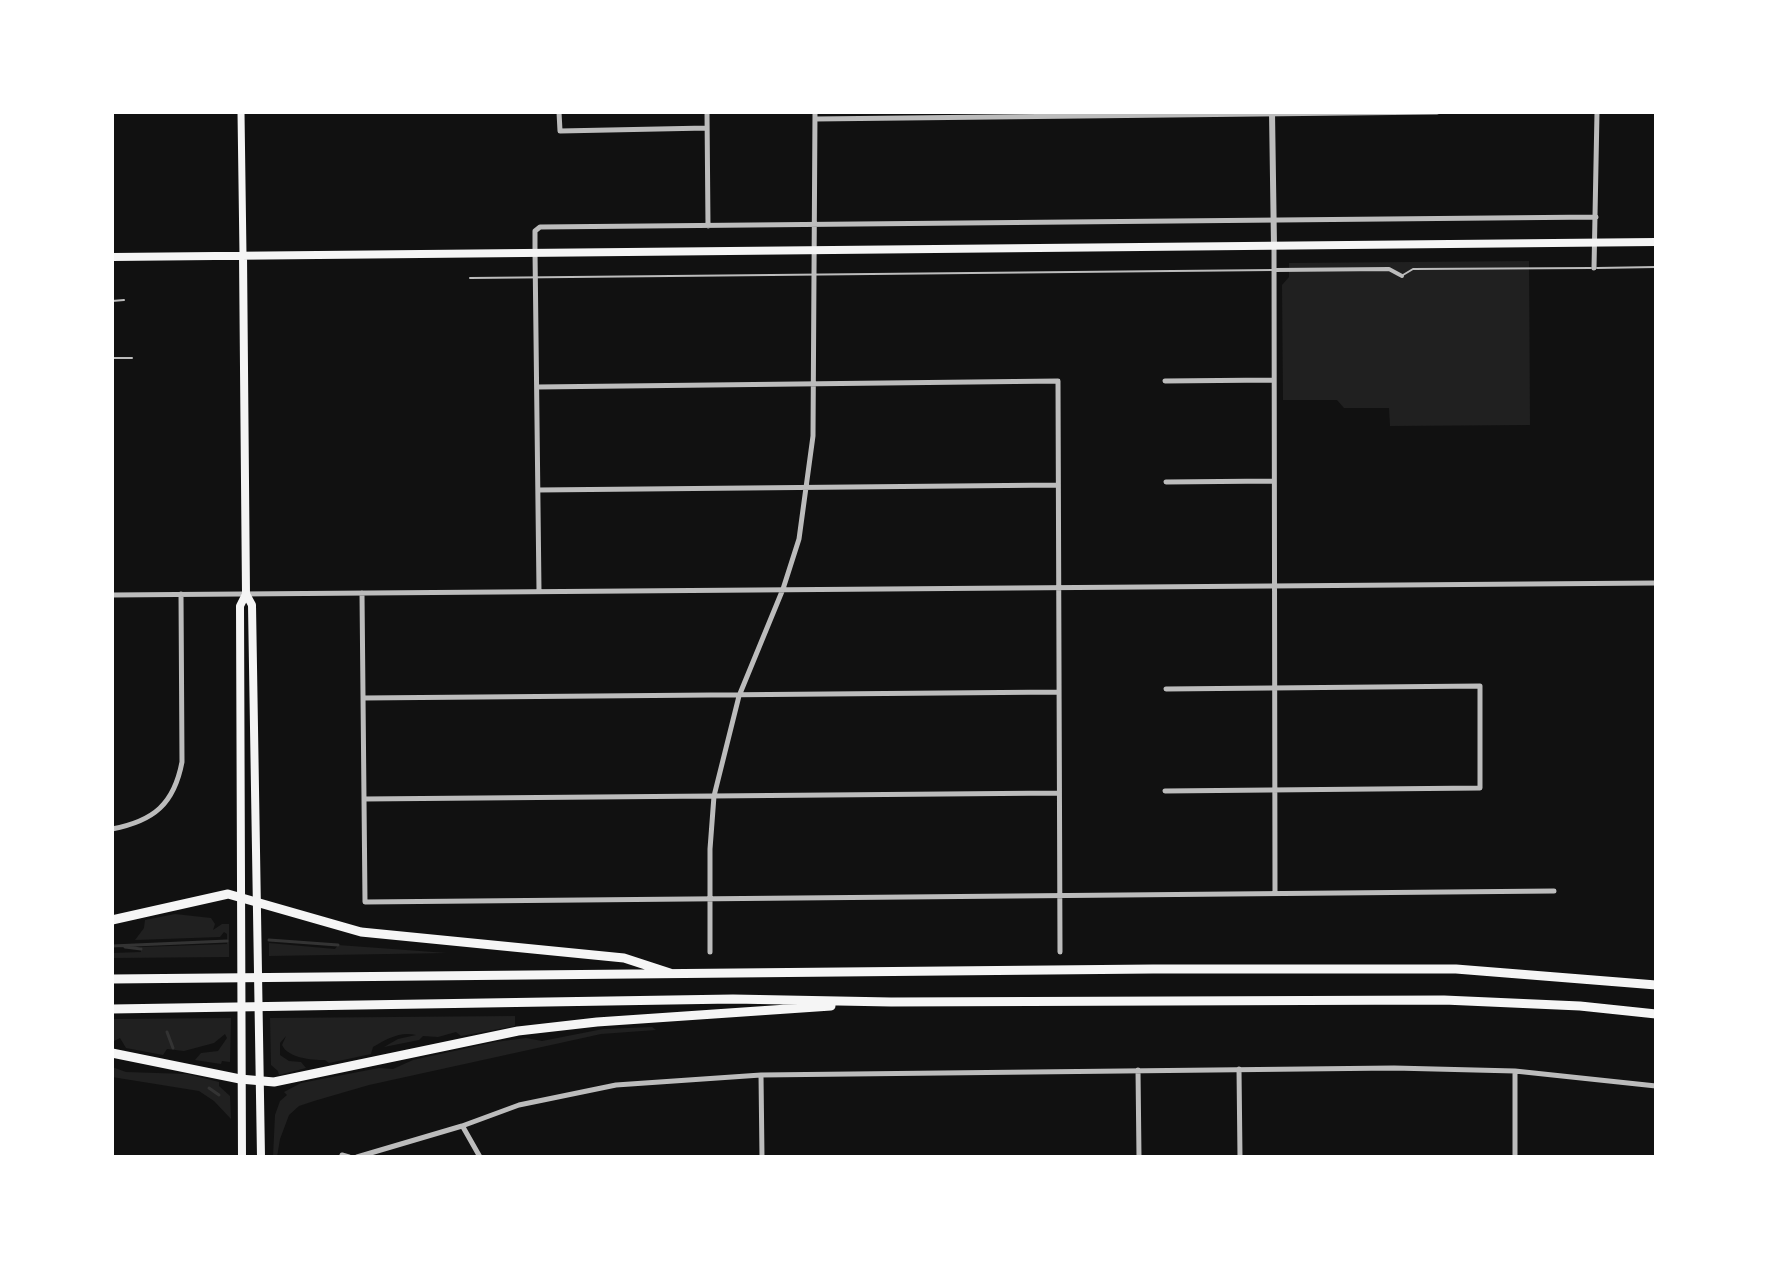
<!DOCTYPE html>
<style>
body{margin:0}
#map{position:relative;width:1768px;height:1269px;overflow:hidden;background:#111;font-family:"Open Sans",sans-serif}
canvas{display:block}
.frame{position:absolute;inset:0;border:114px solid #fff;pointer-events:none}
</style>
<div id="map">
<canvas width="1768" height="1269"></canvas>
<div class="frame"></div>
</div>
<script>
const g = document.querySelector('canvas').getContext('2d');
g.lineJoin = 'round';
function fill(path, color) { g.fillStyle = color; g.fill(path, 'evenodd'); }
function trace(path, color, width, dash) { g.strokeStyle = color; g.lineWidth = width; g.lineCap = dash ? 'butt' : 'round'; g.setLineDash(dash || []); g.stroke(path); }
fill(new Path2D(`
 M1529 261 1530 425 1390 426 1389 408H1344L1337 400H1283L1282 285 1289 277V263Z
 M175 914 211 918 215 924 213 930 222 924H229V957L112 958V953L141 952V947L227 944V934L224 932 220 937 135 940 144 928 145 920Z
 M269 943 335 949 338 945 447 953 269 956Z
 M515 1016V1026L461 1036 456 1032 438 1037 423 1036 419 1040 384 1047 398 1039 416 1035C401 1031 386 1039 373 1047L371 1054 329 1063 325 1060C311 1060 288 1058 282 1045L286 1036 280 1043V1055L289 1061 301 1062 306 1068 279 1075 278 1071 271 1065 270 1018Z
 M231 1018 230 1062 222 1061 221 1064 195 1060 201 1053 218 1051 227 1038 225 1034 214 1043 184 1051 167 1049 163 1055 126 1048 120 1038 112 1042V1019Z
 M652 1027 656 1030 601 1034 369 1085 314 1101 299 1106 289 1115 280 1139 277 1157H273L275 1115 280 1101 287 1095 284 1092 301 1083 379 1068 393 1069 413 1060 495 1042 526 1038 542 1041 603 1029Z
 M112 1067 126 1072 187 1074 219 1082V1086L230 1096 231 1119 214 1101 199 1091 112 1077Z`), '#202020');
trace(new Path2D(`
 M269 940 338 945
 M112 946 227 941
 M125 947 141 949
 M167 1032 173 1048
 M209 1088 219 1095`), '#333', 3);
trace(new Path2D(`
 M1597 268 1656 267
 M1403 275 1413 269 1591 268
 M470 278 1273 270
 M112 301 124 300
 M112 358H132`), '#bcbcbc', 2);
trace(new Path2D(`
 M1275 270 1389 269 1402 276`), '#bcbcbc', 4);
trace(new Path2D(`
 M559 112 560 131 707 128
 M707 112 708 226
 M815 119 1437 112
 M1274 246 1275 893
 M1594 268 1597 112
 M1165 381 1273 380
 M537 387 1058 381 1060 952
 M1166 482 1274 481
 M538 490 1058 485
 M539 591 535 251V231L540 227 1596 217
 M362 593 365 902 1554 891
 M112 595 1656 583
 M363 698 1059 692
 M1165 791 1480 788V686L1166 689
 M364 799 1059 793
 M112 829C154 821 174 804 182 762L181 594
 M710 952V849L714 796 739 696 783 589 799 539 813 436 815 112
 M1239 1069 1240 1157
 M1138 1070 1139 1157
 M1515 1071V1157
 M761 1075 762 1157
 M463 1127 480 1157
 M342 1155 349 1157
 M357 1157 462 1126 519 1105 616 1085 761 1075 1394 1068 1515 1071 1656 1086`), '#bcbcbc', 5);
trace(new Path2D(`
 M1272 112 1274 246`), '#bcbcbc', 6);
trace(new Path2D(`
 M241 112 243 255`), '#f5f5f5', 7);
trace(new Path2D(`
 M112 257 1656 242
 M246 594 252 605 261 1157
 M242 1157 240 606 246 594 243 255`), '#f5f5f5', 8);
trace(new Path2D(`
 M112 920 228 894 361 932 624 958 670 973
 M112 979 1153 969H1456L1656 985
 M112 1009 733 999 891 1002 1444 1000 1580 1006 1656 1014
 M112 1053 240 1079 274 1082 518 1031 597 1022 831 1006`), '#f5f5f5', 9);
</script>
